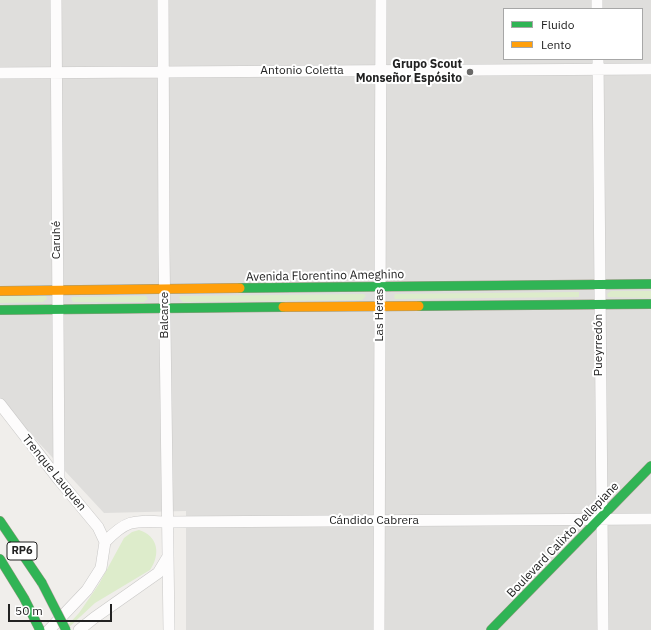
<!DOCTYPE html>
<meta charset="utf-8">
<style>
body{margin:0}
#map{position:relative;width:651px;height:630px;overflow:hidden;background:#f0eeeb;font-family:"IBM Plex Sans",sans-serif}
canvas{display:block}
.legend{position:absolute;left:503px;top:8px;width:140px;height:52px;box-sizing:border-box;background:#fff;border:1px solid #a7a7a7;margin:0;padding:5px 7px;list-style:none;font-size:12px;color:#222}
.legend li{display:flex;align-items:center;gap:8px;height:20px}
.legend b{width:20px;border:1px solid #a7a7a7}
.scale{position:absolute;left:8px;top:604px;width:104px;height:18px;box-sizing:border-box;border:2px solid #222;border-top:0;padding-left:5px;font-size:12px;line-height:14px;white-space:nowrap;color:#222;-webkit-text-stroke:3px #fff;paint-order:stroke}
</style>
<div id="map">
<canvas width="651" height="630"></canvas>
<ul class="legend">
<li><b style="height:5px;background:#30b455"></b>Fluido</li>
<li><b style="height:5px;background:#ff9f0a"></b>Lento</li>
</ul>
<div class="scale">50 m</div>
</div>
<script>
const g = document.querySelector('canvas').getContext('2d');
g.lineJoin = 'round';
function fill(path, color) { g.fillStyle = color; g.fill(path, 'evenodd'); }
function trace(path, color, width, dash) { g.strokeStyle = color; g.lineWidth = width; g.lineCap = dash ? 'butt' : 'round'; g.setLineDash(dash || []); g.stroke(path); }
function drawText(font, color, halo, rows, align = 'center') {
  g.font = font + ' "IBM Plex Sans",sans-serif'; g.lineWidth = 4; g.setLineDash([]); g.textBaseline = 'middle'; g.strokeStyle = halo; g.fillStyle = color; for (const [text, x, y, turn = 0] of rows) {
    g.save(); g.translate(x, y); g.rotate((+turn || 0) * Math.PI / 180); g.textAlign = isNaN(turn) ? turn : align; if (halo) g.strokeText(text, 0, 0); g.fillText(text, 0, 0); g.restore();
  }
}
fill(new Path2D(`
 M0 0H651V630H186V511L104 513 0 401ZM504 9H642V59H504Z`), '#dfdedc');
fill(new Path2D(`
 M611 291H651V298L608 297 607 294Z
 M579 292V297L395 299 394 296 395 294Z
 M364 294 366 296 362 300 183 302 179 298 180 296Z
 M0 296H46L47 299 43 302 0 303Z
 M146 296 148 299 144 302H73L71 299 72 297Z
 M139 530C158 536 161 554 150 570L95 603 66 630H63L79 613 99 584 124 538 132 532Z`), '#ddeccb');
const street = new Path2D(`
 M56 0 59 480
 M163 0 164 251 169 630
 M597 0V9
 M598 59 603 630
 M0 73 651 69
 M0 404 59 480 98 527 105 542
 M105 542C128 518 135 521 167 522L651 519
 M49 630 87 590 101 568 105 542
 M79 630 94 618 158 573 167 558
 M379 630 381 0`);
const fast = new Path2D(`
 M240 288 651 284
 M419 306 651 304
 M0 310 283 307
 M0 521 42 583
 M0 559 24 598 40 630
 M491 630 651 466`);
const slow = new Path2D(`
 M0 291 240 288
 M283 307 419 306`);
trace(street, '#c9c8c7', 12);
trace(fast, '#999a82', 10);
trace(slow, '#999a82', 10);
trace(street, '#fdfcfc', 11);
trace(fast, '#30b455', 9);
trace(slow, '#ff9f0a', 9);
const fastBridge = new Path2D(`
 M42 583 66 630`);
trace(fastBridge, '#c5a2ac', 10, []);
trace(fastBridge, '#30b455', 9);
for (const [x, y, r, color] of [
 [470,72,4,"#6a6968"]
]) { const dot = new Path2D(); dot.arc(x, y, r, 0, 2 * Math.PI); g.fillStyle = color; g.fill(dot); trace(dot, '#fff', 1.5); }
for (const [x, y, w] of [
 [22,551,30]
]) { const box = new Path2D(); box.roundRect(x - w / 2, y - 9, w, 18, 3); g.fillStyle = '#fff'; g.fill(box); trace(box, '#222', 1); }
drawText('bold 11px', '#222', null, [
 ["RP6",22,551]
]);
drawText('bold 12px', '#222', '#fff', [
 ["Grupo Scout",462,65],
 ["Monseñor Espósito",462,79]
], 'right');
drawText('12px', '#222', '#fff', [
 ["Antonio Coletta",302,71],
 ["Caruhé",57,240,-90],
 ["Avenida Florentino Ameghino",325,276,-1],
 ["Balcarce",165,315,-90],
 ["Las Heras",380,315,-90],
 ["Pueyrredón",599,345,-90],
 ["Trenque Lauquen",54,473,51],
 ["Cándido Cabrera",374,521],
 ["Boulevard Calixto Dellepiane",563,540,-46]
]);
</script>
